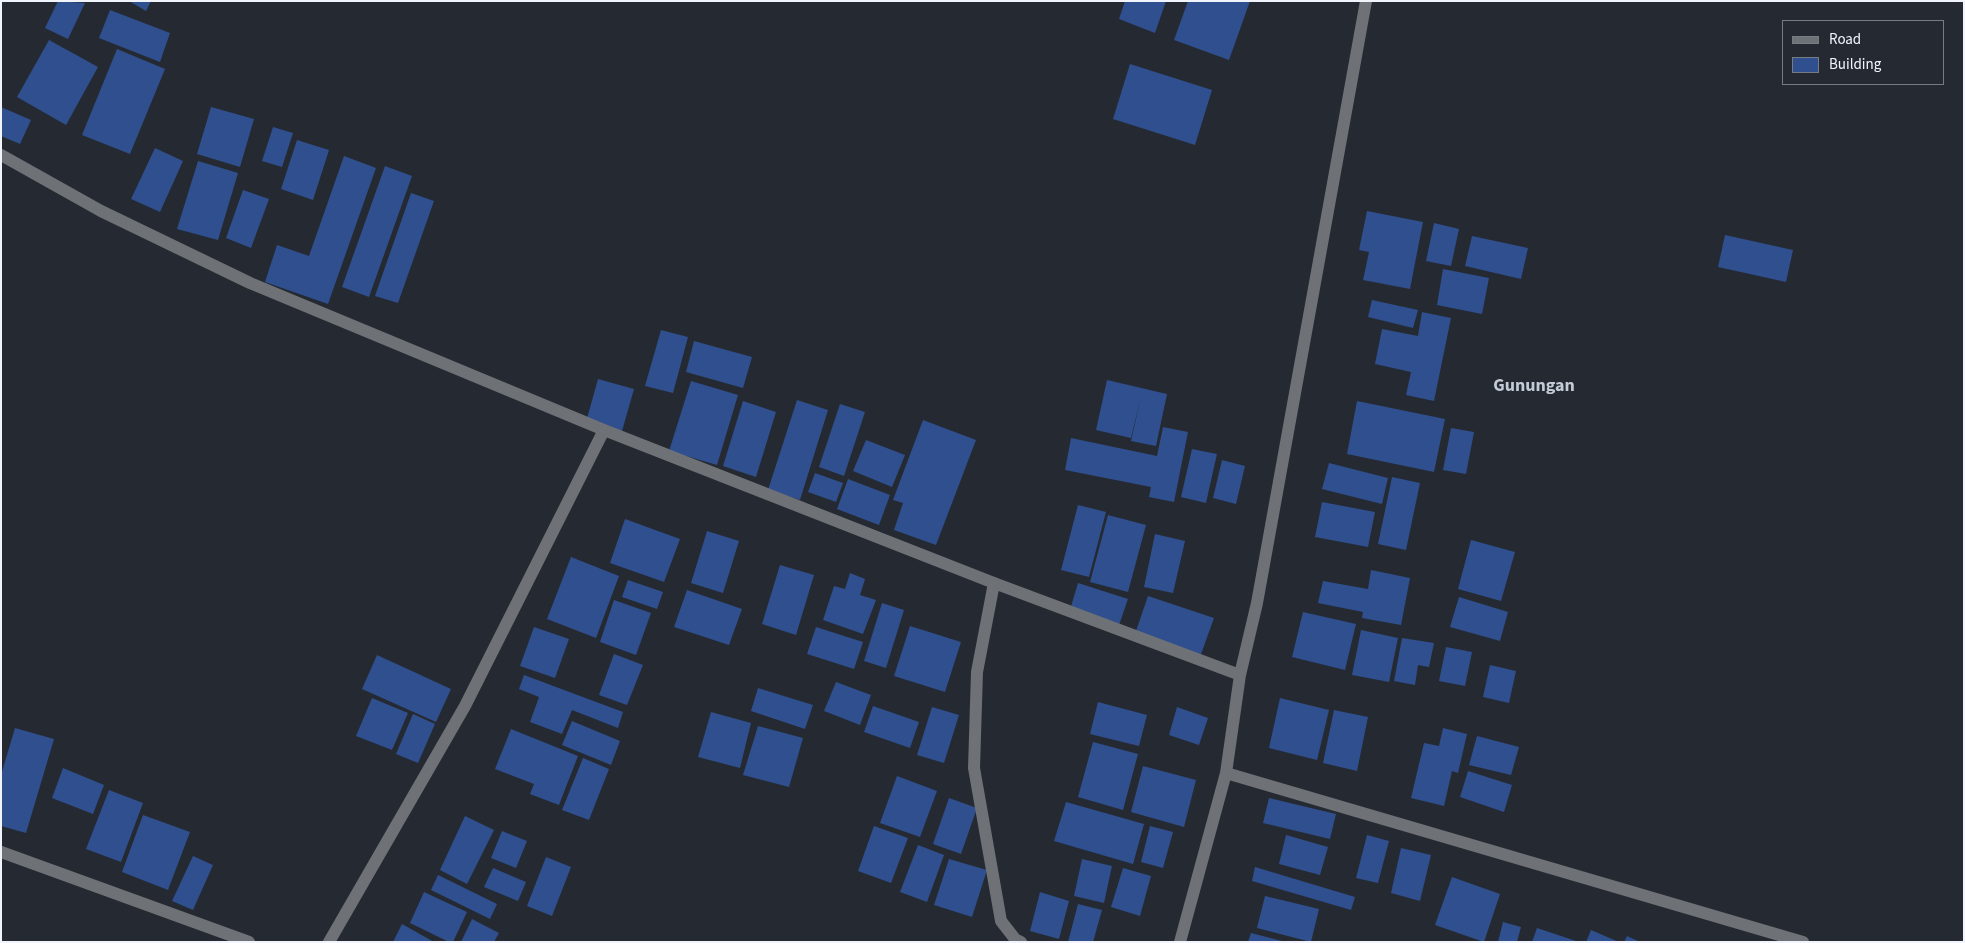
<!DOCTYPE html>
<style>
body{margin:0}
#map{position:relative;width:1965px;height:943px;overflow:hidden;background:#252a32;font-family:"Source Sans 3",sans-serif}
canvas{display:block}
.frame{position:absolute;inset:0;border:2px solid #f1f5fb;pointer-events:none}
.legend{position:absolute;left:1782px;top:20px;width:162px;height:65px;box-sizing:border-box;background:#252a32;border:1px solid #777b82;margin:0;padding:6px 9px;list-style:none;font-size:15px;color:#f1f5fb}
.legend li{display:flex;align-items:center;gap:10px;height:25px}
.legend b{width:25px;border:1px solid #777b82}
</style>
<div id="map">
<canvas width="1965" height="943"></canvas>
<div class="frame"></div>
<ul class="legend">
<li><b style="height:6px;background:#6e7175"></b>Road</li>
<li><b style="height:14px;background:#2f4f8e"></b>Building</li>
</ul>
</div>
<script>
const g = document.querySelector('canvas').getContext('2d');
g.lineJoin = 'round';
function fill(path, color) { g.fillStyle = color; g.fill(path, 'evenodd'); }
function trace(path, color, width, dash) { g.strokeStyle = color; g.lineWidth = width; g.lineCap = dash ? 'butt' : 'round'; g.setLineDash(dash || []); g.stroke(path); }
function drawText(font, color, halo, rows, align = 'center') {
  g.font = font + ' "Source Sans 3",sans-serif'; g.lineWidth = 4; g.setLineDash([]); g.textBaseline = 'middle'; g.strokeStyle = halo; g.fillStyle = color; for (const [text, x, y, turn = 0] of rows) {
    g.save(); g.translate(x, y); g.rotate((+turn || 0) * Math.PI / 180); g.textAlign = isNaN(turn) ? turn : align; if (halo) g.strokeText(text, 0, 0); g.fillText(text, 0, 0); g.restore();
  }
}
fill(new Path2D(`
 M58 1 85 3 68 39 45 28Z
 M129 1H151L146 11Z
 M1125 1H1166L1155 33 1119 19Z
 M1188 1H1250L1229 60 1174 40Z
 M110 10 170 33 160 62 99 38Z
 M49 40 98 67 66 125 17 97Z
 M117 49 165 69 130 154 82 135Z
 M1130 64 1212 90 1195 145 1113 119Z
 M1 107 31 120 20 144 1 136Z
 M211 107 254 119 240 167 197 154Z
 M273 127 293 133 282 167 262 161Z
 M297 140 329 150 313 200 281 189Z
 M155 148 183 161 160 212 131 199Z
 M344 156 376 168 328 304 265 282 277 245 309 256Z
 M198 161 238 173 218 240 177 229Z
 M385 166 412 176 369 297 342 287Z
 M243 190 269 199 251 248 226 238Z
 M411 193 434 201 398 303 375 296Z
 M1367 211 1423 222 1410 289 1363 280 1369 252 1359 250Z
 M1434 223 1459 229 1451 266 1426 261Z
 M1725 235 1793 250 1786 282 1718 267Z
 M1472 236 1528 248 1521 279 1465 266Z
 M1443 269 1489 278 1482 314 1437 305Z
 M1372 300 1418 310 1413 328 1368 317Z
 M1422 312 1451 318 1434 401 1406 395 1411 372 1375 364 1382 329 1418 336Z
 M661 330 688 337 673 393 645 386Z
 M694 341 752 357 743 388 686 372Z
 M598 379 634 389 622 431 586 422Z
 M1107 380 1167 394 1156 446 1131 441 1141 397 1131 438 1096 430Z
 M691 381 738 395 717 465 669 451Z
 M797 400 828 410 800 500 768 490Z
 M743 401 776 412 756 477 723 466Z
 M1357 401 1445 419 1434 472 1347 454Z
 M840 404 865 412 844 476 819 467Z
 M923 420 976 440 936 545 894 530 903 503 893 500Z
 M1163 427 1188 432 1174 502 1149 497 1151 487 1065 470 1071 438 1157 456Z
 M1451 428 1474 432 1466 474 1443 470Z
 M866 440 905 455 892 487 853 471Z
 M1192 449 1217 454 1206 503 1181 497Z
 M1222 460 1245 466 1236 504 1213 498Z
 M1329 463 1388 478 1382 504 1322 489Z
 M815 473 843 483 836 502 808 492Z
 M1392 477 1420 483 1406 550 1378 544Z
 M848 479 890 495 879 525 837 509Z
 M1322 502 1375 512 1368 547 1315 537Z
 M1078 505 1106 512 1089 577 1061 570Z
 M1108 515 1146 525 1128 592 1090 582Z
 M625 519 680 539 664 582 610 563Z
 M707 531 739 541 723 593 691 583Z
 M1155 534 1185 541 1173 593 1144 587Z
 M1471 540 1515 552 1501 601 1458 589Z
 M571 557 619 576 596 638 547 619Z
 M780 565 814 575 796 635 762 624Z
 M1371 570 1410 578 1401 625 1362 618 1363 612 1318 603 1323 581 1368 589Z
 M850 573 865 579 860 595 876 600 863 634 823 620 834 586 845 589Z
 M628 580 663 592 657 609 622 597Z
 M1078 583 1128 599 1119 625 1070 610Z
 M687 590 742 609 729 645 674 627Z
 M1148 596 1214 618 1200 657 1135 634Z
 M1459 597 1508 612 1500 641 1450 627Z
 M614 600 651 613 636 655 600 642Z
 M882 603 904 610 886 668 864 661Z
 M1303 612 1356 624 1345 670 1292 657Z
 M910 626 961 642 945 692 894 676Z
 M534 627 569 639 555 678 520 666Z
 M816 627 863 642 854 669 807 654Z
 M1361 630 1398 638 1389 682 1352 675Z
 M1402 638 1434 643 1429 667 1418 665 1415 685 1394 681Z
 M1446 647 1472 652 1465 686 1439 681Z
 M614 654 643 665 627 705 599 695Z
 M377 655 451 689 436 722 362 689Z
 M1490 665 1516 671 1509 703 1483 697Z
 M524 675 623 712 618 728 572 710 562 734 530 722 539 697 519 689Z
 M836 682 871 695 860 725 824 711Z
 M758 688 813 705 805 729 751 711Z
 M372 698 408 713 392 750 356 736Z
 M1280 698 1329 710 1317 760 1269 748Z
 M1098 702 1147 715 1139 746 1090 734Z
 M873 706 919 722 910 748 864 732Z
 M932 707 959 715 944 763 917 755Z
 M1177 707 1208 718 1199 745 1169 735Z
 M1334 710 1368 717 1357 771 1323 763Z
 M711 712 751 723 740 768 698 757Z
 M413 714 435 724 418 763 396 754Z
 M572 721 620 741 611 765 562 745Z
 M758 726 803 738 789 787 743 775Z
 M15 728 54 739 26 833 1 826V775Z
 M1443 728 1467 734 1458 773 1452 771 1444 806 1411 798 1424 743 1439 746Z
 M511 729 578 756 559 805 530 794 534 784 495 769Z
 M1477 736 1519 747 1511 775 1469 765Z
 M1093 742 1138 754 1123 810 1078 797Z
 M583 758 609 769 589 820 562 810Z
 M1143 766 1196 780 1184 827 1131 812Z
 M63 768 104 785 93 814 52 798Z
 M1468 771 1512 785 1504 812 1460 797Z
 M897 776 937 791 920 837 880 823Z
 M109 790 143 803 121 862 86 849Z
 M949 798 977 808 961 854 933 844Z
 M1269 798 1336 814 1330 839 1263 823Z
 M1066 802 1144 824 1133 864 1054 841Z
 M143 815 190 832 168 890 122 872Z
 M465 816 494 830 467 884 440 870Z
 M874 826 908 838 891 883 858 871Z
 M1150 826 1173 832 1163 868 1141 862Z
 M502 831 527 841 516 868 491 858Z
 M1286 835 1328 847 1320 875 1279 864Z
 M1367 835 1389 841 1378 883 1356 878Z
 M918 845 944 855 927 902 900 892Z
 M1401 848 1431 855 1420 901 1391 893Z
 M193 856 213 865 193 910 172 901Z
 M546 857 571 867 552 916 527 906Z
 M949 859 987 870 972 917 934 905Z
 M1082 859 1112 866 1104 903 1074 896Z
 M1255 867 1355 897 1351 910 1252 881Z
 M493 868 526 882 518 901 484 887Z
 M1123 868 1151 876 1140 916 1111 907Z
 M438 875 497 904 490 919 431 890Z
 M1452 877 1500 894 1484 942 1435 925Z
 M424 892 467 912 453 942H449L410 923Z
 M1040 892 1069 901 1059 939 1030 931Z
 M1265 896 1319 909 1311 942 1257 928Z
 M1078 904 1102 910 1093 942H1068Z
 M472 919 499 933 494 942H461Z
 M1503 922 1521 927 1517 942H1498Z
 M402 924 434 942H393Z
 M1537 928 1576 941V942H1532Z
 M1591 930 1619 942H1586Z
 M1251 933 1282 941V942H1248Z
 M1627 936 1640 942H1624Z`), '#2f4f8e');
trace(new Path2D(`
 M1 155 101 211 250 283 604 430 994 583 1240 675
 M994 583 977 672 974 768 1001 921 1015 939 1021 942
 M1226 773 1803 942
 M1 852 249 942
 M329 942 465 706 604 430
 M1180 942 1226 773 1240 675 1257 603 1366 1`), '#6e7175', 12);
drawText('bold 18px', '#c4cbd6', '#252a32', [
 ["Gunungan",1534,387]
]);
</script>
